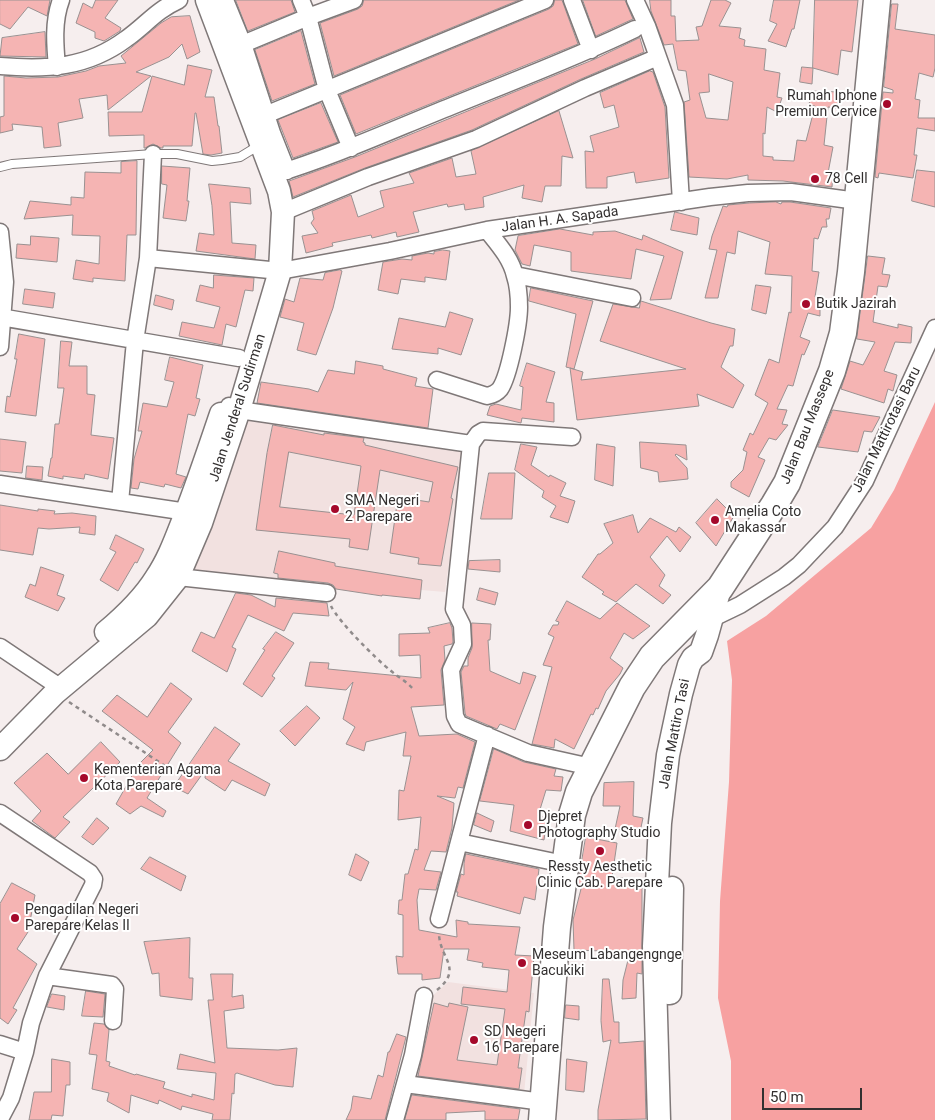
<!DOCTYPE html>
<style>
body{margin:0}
#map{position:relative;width:935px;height:1120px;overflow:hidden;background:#f6eeee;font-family:Roboto,sans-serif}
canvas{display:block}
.scale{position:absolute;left:762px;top:1088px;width:100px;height:22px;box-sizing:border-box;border:2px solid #333030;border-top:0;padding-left:6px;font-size:15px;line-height:18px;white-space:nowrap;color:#333030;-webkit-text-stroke:4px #fff;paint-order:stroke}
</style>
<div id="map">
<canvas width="935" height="1120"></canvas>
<div class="scale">50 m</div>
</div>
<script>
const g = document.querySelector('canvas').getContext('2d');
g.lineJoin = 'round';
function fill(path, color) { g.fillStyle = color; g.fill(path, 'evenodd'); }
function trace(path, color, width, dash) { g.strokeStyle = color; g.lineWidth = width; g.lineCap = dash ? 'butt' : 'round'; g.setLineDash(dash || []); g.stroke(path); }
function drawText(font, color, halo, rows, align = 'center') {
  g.font = font + ' Roboto,sans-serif'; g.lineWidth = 4; g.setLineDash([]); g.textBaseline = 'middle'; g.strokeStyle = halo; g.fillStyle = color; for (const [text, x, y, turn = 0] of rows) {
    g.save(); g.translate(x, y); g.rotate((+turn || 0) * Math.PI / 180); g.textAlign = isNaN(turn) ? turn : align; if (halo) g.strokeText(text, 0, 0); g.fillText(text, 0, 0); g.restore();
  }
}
fill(new Path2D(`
 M243 416 465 447 445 592 194 571Z
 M448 982 534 993 524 1094 409 1082 429 999Z`), '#f2e1e0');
fill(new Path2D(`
 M935 402V1120H731V1061L718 998 720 901 729 782 732 680 727 641 766 616 871 528 894 490Z`), '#f7a1a1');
const building = new Path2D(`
 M0 0H50L47 16 28 7 10 29 0 24Z
 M96 0H118L105 18 121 28 120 31 104 41 95 38V32L76 23 83 3 92 8Z
 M236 0H291L295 12 248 31Z
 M364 0H519L334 76 320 23 358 9 362 6Z
 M555 0H562L578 44 356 134 340 95 549 9 553 6Z
 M583 0H625L633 19 596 36Z
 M650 0H671V16H675L676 41 699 40 696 27 702 26 711 0H725L731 3 719 26 741 28 739 38 745 40 744 46 766 49 764 70 780 73 777 97 782 98 777 112 767 107 765 134 763 133V156L773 157V160L794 161 797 140 806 141 815 106 809 105 811 91 839 92 837 108 828 107 824 145 833 147 828 173H833L832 187 783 181 748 180V175L727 179 689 177 684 102 690 100 686 71 678 70 673 44 664 45 651 11ZM709 74 733 82 728 120 706 118 699 93 709 92Z
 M774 0H800L794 29H792L786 47 768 41 777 24 770 21Z
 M815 0H858L852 52 841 50 838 75 813 68Z
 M892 4H898L895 29 935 35V68L933 77 919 73 915 99 920 100 918 118H935V131L917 128 914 155H917L913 178 879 173 878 178 875 177 883 92 893 93V90L884 87Z
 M190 16 200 52 187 59 182 44 169 57 136 72 151 76 108 110 107 95 79 99 83 118 58 123 61 146 44 148 42 127 12 124 13 130 0 133V117L4 116V76L26 78 58 77 86 71 99 66 126 63 121 56 161 23 171 17Z
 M301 31 315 84 272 101 255 50Z
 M45 32 46 57 0 56 2 38Z
 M640 38 644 52 581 79 472 130 365 168 293 197 289 181 355 157 595 59Z
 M188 65 212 70 205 97H214L218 126H219L222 153 211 155 203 154 196 113H195L192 146H163V148H161L153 144 145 148H144V135L109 136 108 112H142L152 76 184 85Z
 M802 67 813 68 812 84 800 82Z
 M650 71 653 72 665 107 669 178 636 183 634 172 607 177V188H586L585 151 594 152 590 136 619 127 614 105 604 108 600 93Z
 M321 103 338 142 293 158 278 120Z
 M559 111 573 158 562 156 561 186H545L542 202 522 198 524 185 483 197 484 207 465 210 464 204 448 207 447 204 413 212 419 232 397 237 396 232 372 238 371 235 332 243 333 246 306 253 302 236 318 233 311 223 314 219 312 211 351 195 358 217 384 207 380 191 414 183 409 173 452 158 456 177 476 174 471 151Z
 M137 161 136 235H127L125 281 93 278V282L73 279 76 260 99 264 100 236 72 235 73 215 24 219 30 201 71 205V197L84 198 85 172 121 173V162Z
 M162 166 190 168 187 201H189L186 221 163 218 167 185 162 184Z
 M917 170 935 172V207L912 201Z
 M209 184 250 188 251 204 230 202 232 243 256 245 255 259 196 251 199 233 214 235 212 206Z
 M776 202 781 204 782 202H790L831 208 829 219H826L827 227H822L818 239 814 238 812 271 819 272 815 297 820 298V316L808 313 800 337 810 341 804 355 802 354 793 386 788 385 777 409 787 410 782 424 788 425 776 440 769 438 758 457 765 460 749 497 731 487V482L743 470 747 452 743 450 750 433 753 435 768 403 755 395 769 359 779 363 789 312 791 313 792 276 765 274 770 242 738 231 735 254 727 252 718 298H705L717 250 709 249 712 236 723 206 727 207 728 205 749 203Z
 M675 212 699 218 697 235 671 230Z
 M560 229 593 235V232L615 231 642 240 643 235 683 252 671 299 650 300 664 256 636 249 631 279 571 271V252L534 245 530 266 522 264 515 250 518 236Z
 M31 236 59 238 57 262 16 258 17 244 30 245Z
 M443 250 450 251 446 280 425 277V282L401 279 398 294 378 290 383 262 402 259 412 260V256L428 253 434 254V252Z
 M868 256 885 258 882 274 890 275 887 287 878 286 873 322 898 328V324L912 327 911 343 895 342 884 371 897 375 893 391 888 389 884 403 841 389 850 361 863 365 875 342 857 339Z
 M340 270 342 271 333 308 316 355 297 350 304 323 280 317 285 299 294 302 300 278 323 280 325 273Z
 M214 275 254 278 253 291 245 290 236 327 226 324 222 345 179 336 182 322 214 328 220 307 196 301 200 285 213 288Z
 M756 285 771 287 766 314 752 310Z
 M531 288 593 301 574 369 566 367 576 314 529 301Z
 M25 289 55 293 53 308 23 304Z
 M156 295 174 300 172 310 154 305Z
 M641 301 711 323 735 329 733 346H730L721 367 744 385 733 408 697 394 699 406 577 420 570 368 583 372 581 380 686 369 600 341 613 304 639 308Z
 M450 312 473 319 461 355 438 348V354L392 349 399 318 445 327Z
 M19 334 45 339 36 416 5 412 7 396 10 397 17 359H15Z
 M61 341 72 342 69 366H87V394L95 395 91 435 114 438 108 479 85 474 84 479 63 476V479L48 476 51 458H52L55 424H59L64 388H58Z
 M170 357 203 365 196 398 200 399 195 416 188 414 176 474 186 477 181 488 165 484 164 487 140 482 138 489 131 488 134 459 142 431H138L143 403 167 407 174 382 165 380Z
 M356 361 383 366V369L417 378 415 386 433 389 428 428 257 403 261 382 309 389 318 392 328 370 354 374Z
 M527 363 555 372 546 402 554 403V422L522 418 521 423 487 415 490 406 496 404 521 410 523 387 520 386Z
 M833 410 880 417 872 432 864 431 858 452 818 447Z
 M273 425 324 435V433L364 438 363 442 365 443V445L458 467 451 498 453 499 441 566 418 564 419 558 390 553 398 497 429 502 433 482 380 470 368 550 349 547 350 539 256 530 267 453ZM289 452 361 466 354 515 280 507Z
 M0 439 26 442 22 473 0 471Z
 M640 442 686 445 687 460 676 454 675 455 687 468 688 479 659 482 658 472 641 468Z
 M521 444 537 447 531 465 549 477 550 475 566 483 560 496 575 501 568 523 550 517 556 506 542 497 544 491 515 470Z
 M597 444 615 447 613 486 595 480Z
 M27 466 43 467 42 480 26 478Z
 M489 473H515L512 519H481Z
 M717 499 734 516 716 546 696 523Z
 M0 505 38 511V509L55 511 54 514 72 513 96 516 95 535 79 533 80 527 49 529 38 528 33 555 0 550Z
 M633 515 638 533 650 518 676 532 679 527 691 537 680 552 667 536 650 557 665 575 659 586 671 595 663 604 636 584 616 602 602 594 604 592 582 577 598 554H600L613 543 604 524Z
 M116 535 144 549 137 563 135 562 118 591 100 580 116 552 110 549Z
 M279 551 335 563V566L422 580 420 599 382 595V596L336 589 333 585 328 583 278 578V574L274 573Z
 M500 560V572L468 569 469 561Z
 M41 567 64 575 57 595 65 598 58 611 25 597 30 584 35 586Z
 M480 588 498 593 495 605 477 600Z
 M236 593 251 595 275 607 276 598 327 603 329 616 293 613 284 631 248 615 232 647 236 649 227 672 192 651 201 632 214 638Z
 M567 601 600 619 617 603 650 626 633 639 624 633 610 658 623 668 620 674 606 691 598 709 596 708 593 715 591 714 574 749 555 739 554 748 532 744 552 667 543 665 554 637 548 634 553 625H558L559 622 556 621Z
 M450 623 452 628 453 642 452 644 444 646 445 660 441 670 444 705 411 707 419 736 457 734 475 742 463 788 458 787 455 798 437 796 454 803 452 828 446 852 431 851 424 870 441 872 436 890 419 889 417 900 419 930 457 937 456 920 468 922V924L520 927 515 955 534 956 529 1012 526 1011 518 1068H522L519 1089 418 1076 434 1003 448 1007 449 1003 468 1007 457 1060 497 1065 505 1009 461 1004 463 987 507 992 509 970 482 967 483 963 467 960 469 949H444L440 978 422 980V974H398L396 956 403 957V915L398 914 399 900H402L405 874H408L415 849 418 850 421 817 398 820 399 790 404 791 411 756H403L406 732 366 742 364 751 346 744 355 727 343 719 353 682 346 690 305 686 310 662 329 663 328 669 421 678 420 655 399 656V634L430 633 428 628Z
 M472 623 491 624 490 640H488L490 671 520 684 523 672 536 676 515 730 500 724 497 729 466 716 465 713 461 672 464 666H468V658L472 648Z
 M276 632 294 643 272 676 275 678 262 697 243 684 265 650 263 649Z
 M171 683 192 699 168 732 181 743 147 798 166 811 163 817 141 806 130 814 116 804 133 774 131 772 153 750 102 711 117 695 147 717Z
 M307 706 320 718 295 746 280 731Z
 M215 727 240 744 228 761 270 784 265 796 232 780 225 791 205 778 206 769 188 794 174 787Z
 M101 742 120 762 63 817 70 822 55 838 32 821 41 811 14 783 47 753 68 774Z
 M494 749 524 762 556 769 554 776 563 777 561 791 546 790 538 816 547 818 544 840 510 831 514 805 480 801Z
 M634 782 633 816 643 818 640 832 615 829 620 806H603L604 783Z
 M477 813 494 821 491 832 474 825Z
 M97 818 109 828 93 845 82 837Z
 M586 837 617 843 612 877 642 880V974L637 973 636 998 622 999 623 980 630 952 574 950 573 920 582 885H578Z
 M356 854 369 862 361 881 349 875Z
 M466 854 539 869 535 900 524 897 520 914 457 896 458 892H456L461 874 464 875V864Z
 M150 857 186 876 181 891 141 869Z
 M12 883 35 895 28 932 17 949 37 964 13 1008 17 1010 8 1024 0 1018V904Z
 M190 938 189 978H193L192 1000 160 996 159 973 152 974 144 942Z
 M211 974H233L232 997 243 995 244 1008 224 1011 227 1048 278 1050 297 1048 293 1087 275 1085 237 1073 235 1074 234 1094 232 1093 230 1120H212L213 1114 182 1106 181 1110 159 1100 158 1104 131 1095 129 1113 107 1101 109 1093 92 1089 97 1055 89 1054 94 1023 104 1024 109 1030 106 1061 110 1062 109 1066 135 1075 136 1074 165 1082 163 1088 192 1097V1094L214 1100 216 1073 177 1069 180 1054 215 1063 208 1000H213Z
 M603 979H609L614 1022H619V1043L644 1041 646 1119 598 1120V1110L611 1040 603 1042 601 1021Z
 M86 991 105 994 103 1017 82 1016Z
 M52 994 65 996 64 1010 47 1007Z
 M566 1005 579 1006V1020L565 1018Z
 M397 1034 406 1037 385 1120H346L351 1109 353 1096 371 1099 378 1075 383 1077 388 1052H389Z
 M52 1059 70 1062V1085H66L63 1116 52 1115 51 1120H29L34 1092H51Z
 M567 1059 587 1062 584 1092 566 1090Z
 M412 1095 520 1109 518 1120H485V1111L446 1113V1120H405Z`);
fill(building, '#f5b4b3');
trace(building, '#999191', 1);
const service = new Path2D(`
 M0 167 12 164 153 154H177L212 161 222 160 240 157 253 149`);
const minor = new Path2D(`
 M225 0 243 44
 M301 0 308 17 327 90 351 148
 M572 0 591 50
 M635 0 647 26 675 105 681 202
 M0 66C47 70 87 68 126 39 146 25 155 11 179 0
 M57 67C55 45 53 21 61 0
 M253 120 545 0
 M287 171 272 133 243 44 308 17 354 0
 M273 175C335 156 392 130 452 106 513 81 575 58 635 29
 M283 212 368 177 476 139 585 88 658 57
 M0 232 5 282 0 347
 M148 258 153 154
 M515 275 632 298
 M0 317 239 358
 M437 380 487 396C492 395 496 394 500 389 509 376 519 324 519 307 519 297 518 285 515 276 511 258 498 244 487 230
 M229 406 239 410 471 444
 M572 437 483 431 478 434 471 444 454 609 462 625 463 644 451 670 455 716 459 724 528 753 591 767
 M0 484 187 512
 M120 502 135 341 148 258 280 271 390 251 487 230 710 197 748 193 791 192 857 201
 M178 577 327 593
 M713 618 740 605 784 577 799 565 835 527 865 481 935 328
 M0 647 61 688
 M0 813 90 873 94 879 93 885 47 976 31 1023 25 1052 11 1098 0 1119
 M459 842 487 735
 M439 919 459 842 564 864
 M47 976 112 985 115 989 113 1021
 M0 1044 25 1052
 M405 1084 543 1102
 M395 1120 413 1055 424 996`);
const secondary = new Path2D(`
 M106 632C125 616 143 599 156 578 167 562 174 544 181 526 196 489 208 452 221 414
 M0 749 55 693 147 616 178 577 201 523 239 410 280 271 283 212 279 191 207 0
 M670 993 672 888
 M659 1120 654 946 660 823 668 755 681 694 689 665 693 658 701 652 707 635 720 588`);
const trunk = new Path2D(`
 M542 1120 557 927 572 815 579 792 632 687 652 657 720 588 774 505 787 483 832 371 843 333 851 272 877 0`);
trace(service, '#7f7878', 10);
trace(minor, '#7f7878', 19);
trace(secondary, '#7f7878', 25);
trace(trunk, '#7f7878', 29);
trace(new Path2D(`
 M331 606C338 621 376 659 390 670 399 678 404 679 414 690
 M69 702 180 776
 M437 990C464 968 439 958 439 933`), '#908b8b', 2.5, [4, 4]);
trace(service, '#fff', 8);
trace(minor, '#fff', 16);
trace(secondary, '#fff', 22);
trace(trunk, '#fff', 26);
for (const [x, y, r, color] of [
 [887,104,5,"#a5092b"],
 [815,179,5,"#a5092b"],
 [806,304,5,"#a5092b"],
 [335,509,5,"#a5092b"],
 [715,520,5,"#a5092b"],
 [84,778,5,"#a5092b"],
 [528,825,5,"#a5092b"],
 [600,851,5,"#a5092b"],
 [15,918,5,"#a5092b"],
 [522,963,5,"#a5092b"],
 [474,1040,5,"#a5092b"]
]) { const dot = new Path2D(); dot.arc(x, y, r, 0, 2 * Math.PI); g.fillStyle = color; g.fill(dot); trace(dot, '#fff', 2); }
drawText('14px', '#333030', '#fff', [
 ["Rumah Iphone",877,96,"right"],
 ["Premiun Cervice",877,112,"right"],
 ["78 Cell",825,179],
 ["Butik Jazirah",816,304],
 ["SMA Negeri",345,501],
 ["2 Parepare",345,517],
 ["Amelia Coto",725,512],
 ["Makassar",725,528],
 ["Kementerian Agama",94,770],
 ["Kota Parepare",94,786],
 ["Djepret",538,817],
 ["Photography Studio",538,833],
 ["Ressty Aesthetic",600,867,"center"],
 ["Clinic Cab. Parepare",600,883,"center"],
 ["Pengadilan Negeri",25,910],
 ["Parepare Kelas II",25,926],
 ["Meseum Labangengnge",532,955],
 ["Bacukiki",532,971],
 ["SD Negeri",484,1032],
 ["16 Parepare",484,1048]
], 'left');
drawText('14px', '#333030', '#fff', [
 ["Jalan H. A. Sapada",560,220,-8],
 ["Jalan Jenderal Sudirman",238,408,-72],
 ["Jalan Bau Massepe",808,427,-68],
 ["Jalan Mattirotasi Baru",887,430,-64],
 ["Jalan Mattiro Tasi",675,734,-79]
]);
</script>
